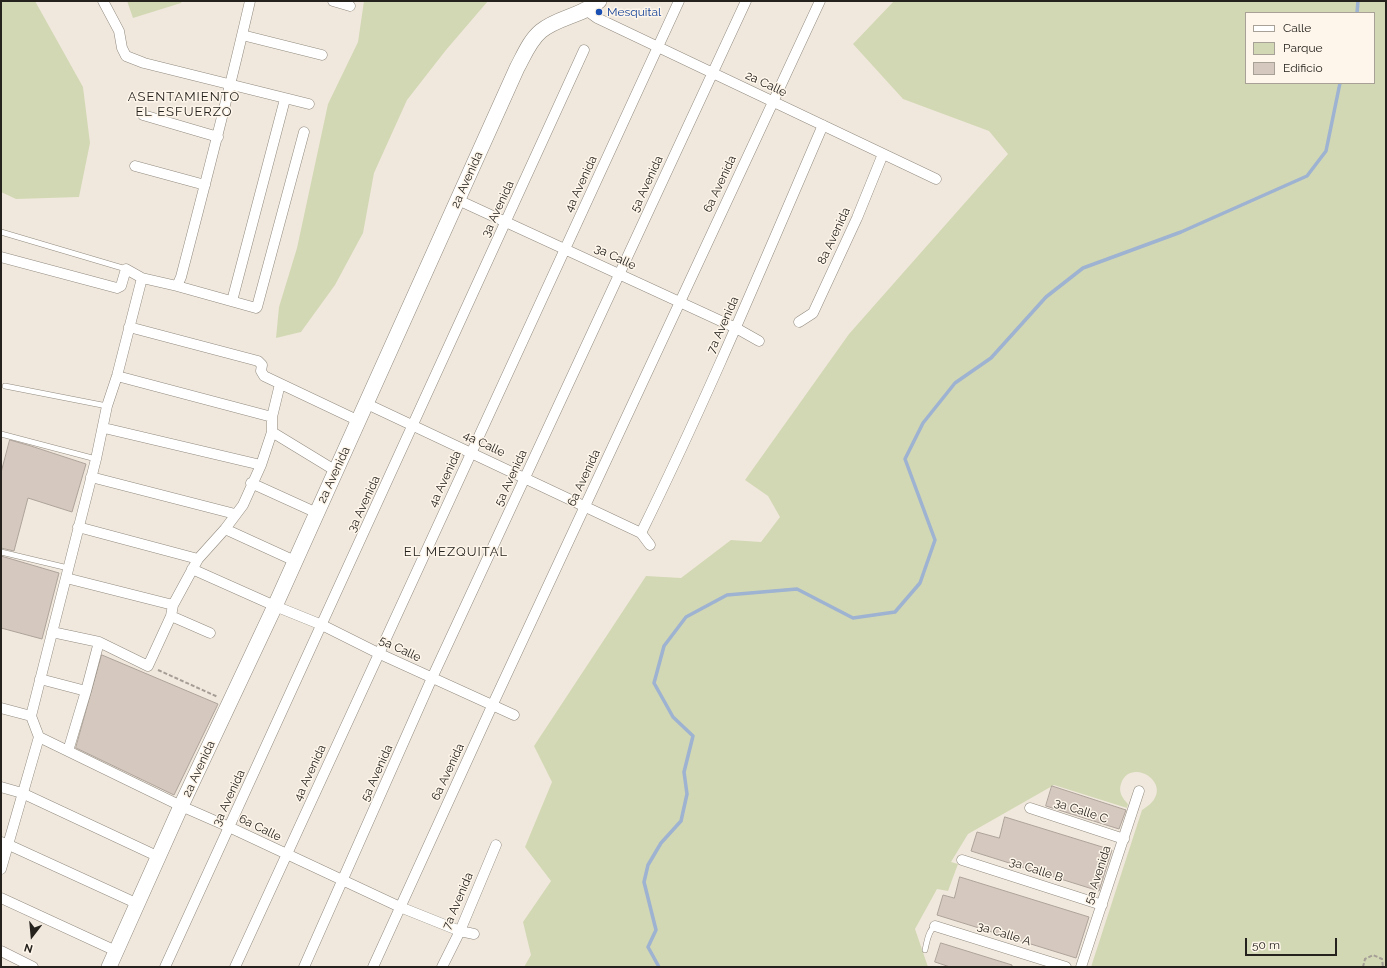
<!DOCTYPE html>
<style>
body{margin:0}
#map{position:relative;width:1387px;height:968px;overflow:hidden;background:#f1e8dd;font-family:Raleway,sans-serif}
canvas{display:block}
.frame{position:absolute;inset:0;border:2px solid #25221e;pointer-events:none}
.legend{position:absolute;left:1245px;top:12px;width:130px;height:72px;box-sizing:border-box;background:#fef6ea;border:1px solid #a7a198;margin:0;padding:5px 7px;list-style:none;font-size:12px;color:#25221e}
.legend li{display:flex;align-items:center;gap:8px;height:20px}
.legend b{width:20px;border:1px solid #a7a198}
.north{position:absolute;left:12px;top:916px;width:40px;height:40px;-webkit-text-stroke:3px #fef6ea;paint-order:stroke;rotate:196deg;font-size:11px;font-weight:700;line-height:16px;text-align:center;color:#25221e}
.north::after{content:'';display:block;margin:auto;width:14px;height:18px;background:#25221e;clip-path:polygon(50% 0,100% 100%,50% 72%,0 100%)}
.scale{position:absolute;left:1245px;top:938px;width:92px;height:18px;box-sizing:border-box;border:2px solid #25221e;border-top:0;padding-left:5px;font-size:12px;line-height:14px;white-space:nowrap;color:#25221e;-webkit-text-stroke:3px #fef6ea;paint-order:stroke}
</style>
<div id="map">
<canvas width="1387" height="968"></canvas>
<div class="frame"></div>
<ul class="legend">
<li><b style="height:5px;background:#fff"></b>Calle</li>
<li><b style="height:11px;background:#d2d8b4"></b>Parque</li>
<li><b style="height:11px;background:#d4c8bf"></b>Edificio</li>
</ul>
<div class="north">N</div>
<div class="scale">50 m</div>
</div>
<script>
const g = document.querySelector('canvas').getContext('2d');
g.lineJoin = 'round';
function fill(path, color) { g.fillStyle = color; g.fill(path, 'evenodd'); }
function trace(path, color, width, dash) { g.strokeStyle = color; g.lineWidth = width; g.lineCap = dash ? 'butt' : 'round'; g.setLineDash(dash || []); g.stroke(path); }
function drawText(font, color, halo, rows, align = 'center') {
  g.font = font + ' Raleway,sans-serif'; g.lineWidth = 3; g.setLineDash([]); g.textBaseline = 'middle'; g.strokeStyle = halo; g.fillStyle = color; for (const [text, x, y, turn = 0] of rows) {
    g.save(); g.translate(x, y); g.rotate((+turn || 0) * Math.PI / 180); g.textAlign = isNaN(turn) ? turn : align; if (halo) g.strokeText(text, 0, 0); g.fillText(text, 0, 0); g.restore();
  }
}
fill(new Path2D(`
 M1 1H35L83 87 90 143 79 197 16 199 1 192Z
 M127 1H182L181 3 133 18Z
 M364 1H488L446 50 407 100 374 173 363 233 335 285 301 332 276 338 279 307 297 248 328 104 358 42Z
 M894 1H1386V967H1091L1142 810C1182 787 1130 754 1121 784 1118 792 1123 799 1128 804L1127 808 1054 785 968 834 951 862 958 864 948 891 937 889 915 929 928 967H524L531 955 523 922 551 881 525 847 552 782 534 746 646 576 681 578 731 540 761 542 780 517 768 496 745 480 849 334 1008 154 989 131 903 99 853 44ZM1246 13H1374V83H1246Z`), '#d2d8b4');
trace(new Path2D(`
 M1357 13 1358 1
 M659 967 648 947 656 930 644 882 648 865 661 843 681 821 687 794 684 772 693 736 673 717 654 683 664 646 686 617 727 595 797 589 853 618 895 612 920 583 935 540 905 459 923 423 955 383 991 358 1046 297 1083 268 1181 232 1307 176 1326 151 1340 83`), '#9eb2d1', 3.5);
const building = new Path2D(`
 M10 440 31 446 86 464 72 512 28 498 14 551 1 548V473Z
 M1 556 59 573 42 639 1 628Z
 M102 655 218 704 174 795 76 748Z
 M1052 786 1126 810 1119 829 1046 806Z
 M1005 817 1112 850 1099 891 971 851 977 832 999 838Z
 M960 877 1089 917 1076 958 937 915 943 895 954 898Z
 M941 943 1012 965V967H950L935 962Z`);
fill(building, '#d4c8bf');
trace(building, '#aea39a', 1);
const lane = new Path2D(`
 M1 232 126 269
 M5 386 107 406
 M1 434 96 459
 M1 552 68 568
 M925 950C927 942 928 931 935 926`);
const street = new Path2D(`
 M103 1 119 31 122 48 126 56 144 63 309 104
 M333 1 350 6
 M586 10 597 18 936 179
 M242 35 322 55
 M143 115 218 137
 M135 166 205 185
 M458 200 736 328 759 341
 M1 257 117 288 121 286 126 269 142 278 177 286 256 308 257 307 304 132
 M177 286 181 277C205 185 229 93 250 1
 M232 301 285 99
 M799 322 813 313 857 218 883 154
 M129 327 258 361 262 365 261 371 264 376 359 421
 M117 376 272 417
 M367 404 641 533 650 545
 M104 428 261 465
 M272 432 336 471
 M91 477 235 514
 M251 483 317 513
 M78 527 198 559
 M225 529 295 561
 M641 533C707 399 764 262 823 125
 M192 569 275 606 322 625 380 654 514 715
 M66 578 173 605
 M171 616 210 633
 M52 632 99 642 148 666 171 616 173 605 198 559 225 529 243 505 261 465 272 432V417L280 384
 M40 679 86 691
 M1 708 31 716
 M39 737 181 806 229 827 400 907 460 931 474 934
 M68 751 86 691 99 642
 M1 787 22 793 159 857
 M1030 808 1124 839
 M1 842 9 845 138 904
 M962 860 1102 905
 M1 869 39 737 31 716 96 459 107 406 117 376 142 278
 M1 898 116 951
 M935 926 1066 967
 M1 951 33 967
 M165 967 584 50
 M235 967 679 1
 M304 967 432 678 746 1
 M373 967 492 706 820 1
 M442 967 460 931 496 845
 M1081 967 1139 791`);
const secondary = new Path2D(`
 M109 967 181 806 275 606 517 68C524 55 530 40 541 31 558 17 582 16 599 1`);
trace(lane, '#918a7f', 6);
trace(street, '#918a7f', 11);
trace(secondary, '#918a7f', 16);
trace(new Path2D(`
 M158 670 218 697
 M1332 967H1339
 M1363 967 1365 959 1373 955 1382 959 1383 967`), '#a59e96', 2, [4, 2]);
trace(lane, '#fff', 5);
trace(street, '#fff', 10);
trace(secondary, '#fff', 15);
for (const [x, y, r, color] of [
 [599,12,4,"#1a4fb4"]
]) { const dot = new Path2D(); dot.arc(x, y, r, 0, 2 * Math.PI); g.fillStyle = color; g.fill(dot); trace(dot, '#fef6ea', 1.5); }
drawText('12px', '#164399', '#fef6ea', [
 ["Mesquital",607,12]
], 'left');
drawText('12px', '#25221e', '#fef6ea', [
 ["2a Calle",766,84,25],
 ["2a Avenida",467,180,-66],
 ["4a Avenida",581,184,-65],
 ["5a Avenida",647,184,-65],
 ["6a Avenida",720,184,-65],
 ["3a Avenida",498,209,-65],
 ["8a Avenida",834,236,-65],
 ["3a Calle",615,257,25],
 ["7a Avenida",723,325,-66],
 ["4a Calle",484,444,25],
 ["2a Avenida",334,475,-65],
 ["5a Avenida",511,478,-65],
 ["6a Avenida",584,478,-65],
 ["4a Avenida",445,479,-65],
 ["3a Avenida",364,504,-65],
 ["5a Calle",400,649,25],
 ["2a Avenida",199,769,-65],
 ["6a Avenida",448,772,-65],
 ["4a Avenida",310,773,-65],
 ["5a Avenida",377,773,-66],
 ["3a Avenida",229,798,-65],
 ["3a Calle C",1081,811,18],
 ["6a Calle",260,828,26],
 ["3a Calle B",1036,870,18],
 ["5a Avenida",1098,875,-72],
 ["7a Avenida",458,901,-67],
 ["3a Calle A",1004,934,17]
]);
g.letterSpacing = '1px';
drawText('13px', '#25221e', '#fef6ea', [
 ["ASENTAMIENTO",184,97],
 ["EL ESFUERZO",184,112],
 ["EL MEZQUITAL",456,552]
]);
g.letterSpacing = '0px';
</script>
